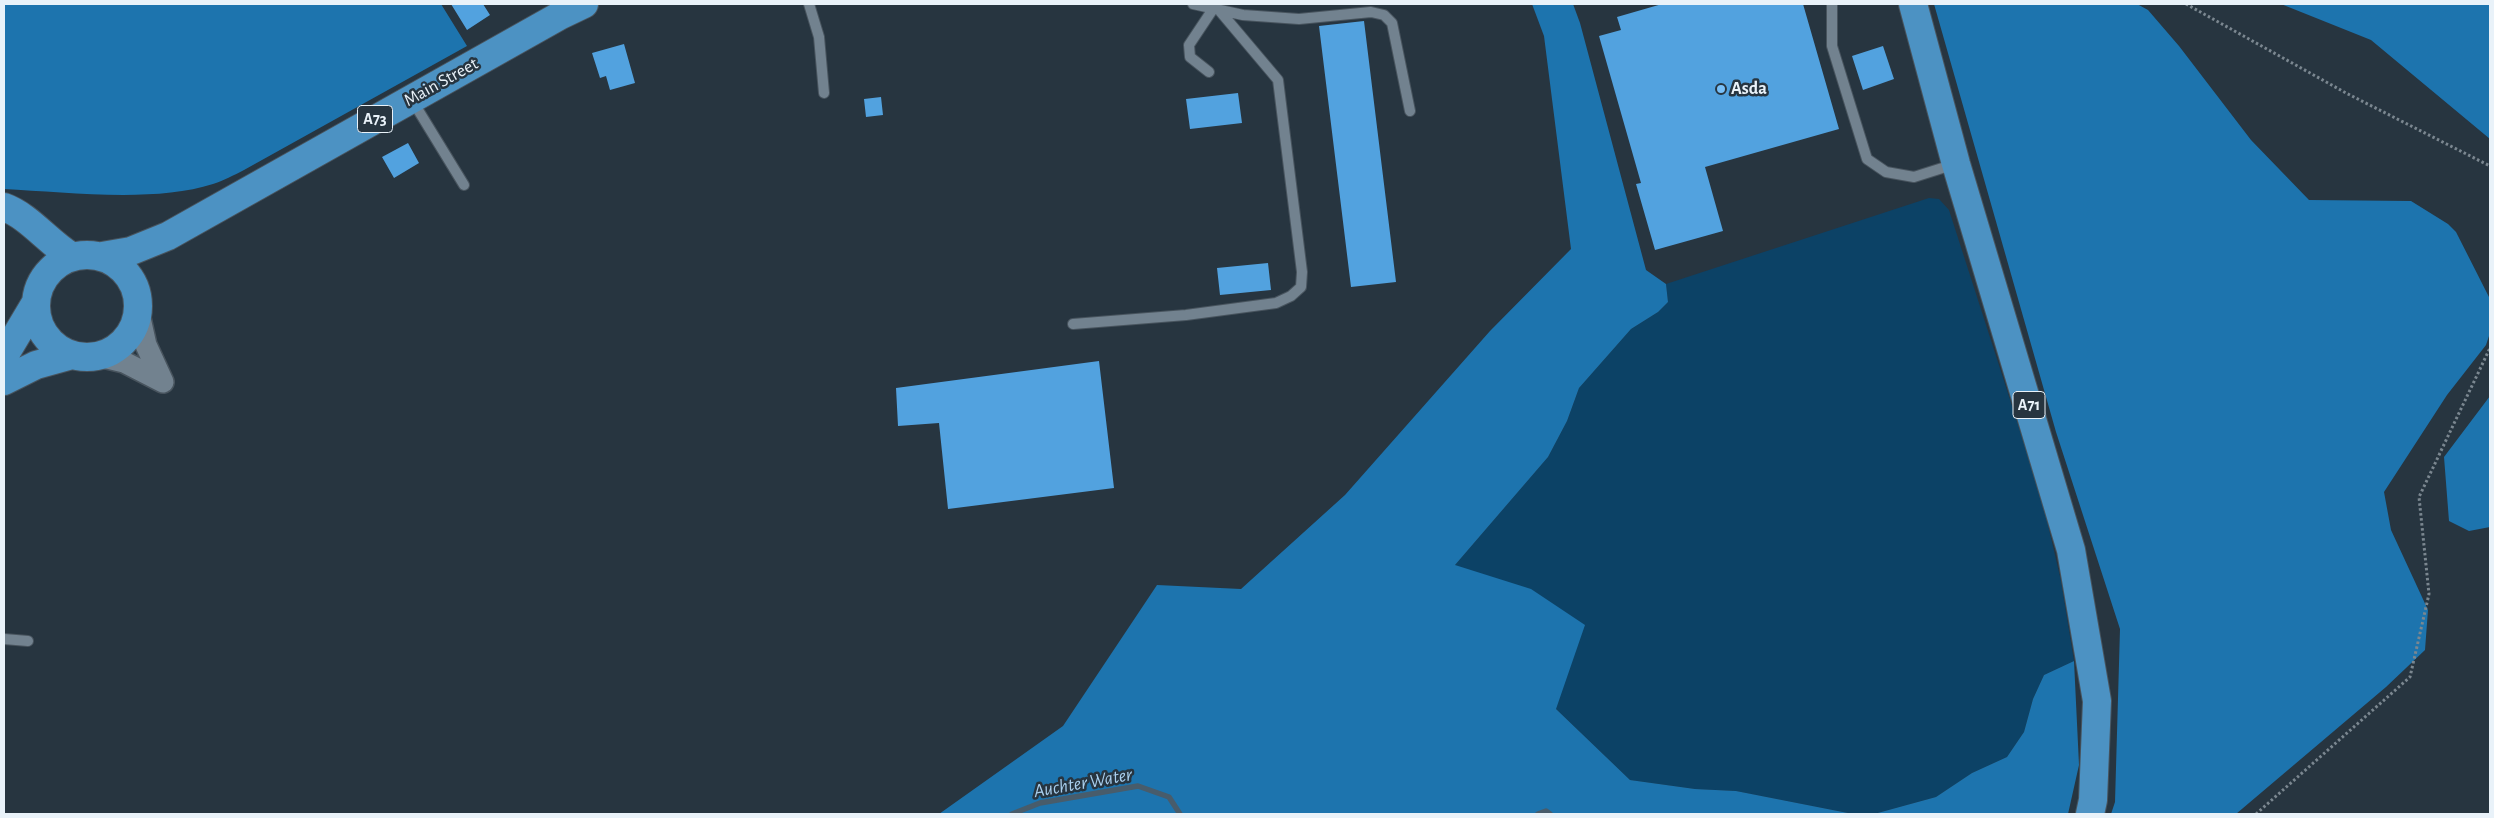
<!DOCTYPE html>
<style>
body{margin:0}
#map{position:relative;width:2494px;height:818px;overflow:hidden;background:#273540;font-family:"Alegreya Sans",sans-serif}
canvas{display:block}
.frame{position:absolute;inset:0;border:5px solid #e9f2f9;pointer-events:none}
</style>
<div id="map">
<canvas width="2494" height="818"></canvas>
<div class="frame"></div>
</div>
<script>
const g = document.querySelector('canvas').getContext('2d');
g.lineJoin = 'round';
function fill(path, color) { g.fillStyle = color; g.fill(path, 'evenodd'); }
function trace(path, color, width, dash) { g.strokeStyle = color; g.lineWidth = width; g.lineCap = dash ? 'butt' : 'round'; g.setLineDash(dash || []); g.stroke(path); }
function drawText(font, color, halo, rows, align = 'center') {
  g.font = font + ' "Alegreya Sans",sans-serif'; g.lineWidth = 5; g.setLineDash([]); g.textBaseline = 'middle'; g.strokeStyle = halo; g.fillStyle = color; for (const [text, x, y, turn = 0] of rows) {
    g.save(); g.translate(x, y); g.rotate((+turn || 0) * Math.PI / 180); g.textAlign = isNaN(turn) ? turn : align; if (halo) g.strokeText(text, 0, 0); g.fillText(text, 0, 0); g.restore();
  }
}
fill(new Path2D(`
 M1929 198 1939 199 1949 210 2042 499 2061 581 2074 661 2044 675 2033 699 2024 732 2007 757 1972 773 1936 797 1874 814H1853L1736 791 1695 789 1630 780 1556 709 1455 565 1548 457 1567 421 1579 388 1631 329 1658 312 1668 302 1666 284Z`), '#0c4266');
fill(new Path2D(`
 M4 4H441L467 46 244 170C234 175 223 181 213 184 155 203 65 192 4 189Z
 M1532 4H1573L1580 23 1646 270 1666 284 1668 302 1658 312 1631 329 1579 388 1567 421 1548 457 1455 565 1531 589 1585 625 1556 709 1630 780 1695 789 1736 791 1853 814H939L1063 726 1157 585 1241 589 1345 495 1490 331 1571 249 1544 36Z
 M1934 4H2137L2148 10 2179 46 2251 140 2309 200 2411 201 2448 224 2456 232 2490 299V333L2486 345 2447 395 2384 492 2391 530 2428 610 2425 650 2386 687 2236 814H2111L2115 802 2120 629 2056 432Z
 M2281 4H2490V139L2371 40Z
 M2490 396V527L2469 531 2449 521 2444 457Z
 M2074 661 2079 765 2068 814H1874L1936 797 1972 773 2007 757 2024 732 2033 699 2044 675Z`), '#1d74ae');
trace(new Path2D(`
 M1012 814 1040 803 1138 786 1169 797 1180 814
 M1538 814 1546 811 1550 814`), '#485c6b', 5.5);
fill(new Path2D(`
 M451 4H483L490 15 467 30Z
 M1662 4H1803L1839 129 1705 167 1723 231 1655 250 1636 184 1641 183 1599 36 1621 30 1617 17Z
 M1364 21 1396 282 1351 287 1319 26Z
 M624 44 635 83 610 90 606 76 600 78 592 53Z
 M1883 46 1894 79 1863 90 1852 56Z
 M1238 93 1242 123 1190 129 1186 99Z
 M881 97 883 115 866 117 864 99Z
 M408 143 419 163 394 178 382 157Z
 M1268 263 1271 290 1220 295 1217 268Z
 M1099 361 1114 488 948 509 939 423 898 426 896 388Z`), '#52a2df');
const lane = new Path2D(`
 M809 4 819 37 824 93
 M1193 4 1243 15 1299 19 1371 12 1384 15 1392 23 1410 111
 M1832 4V46L1867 159 1886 172 1914 177 1955 164
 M1209 72 1190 57 1189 45 1213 9
 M412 100 464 185
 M1073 324 1186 315 1276 303 1291 296 1301 287 1302 272 1278 80 1219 10
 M4 639 28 641`);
const street = new Path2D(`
 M138 309 146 345 163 382
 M99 356 124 362 163 382`);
const primary = new Path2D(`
 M1913 4 1956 164 2071 550 2097 701 2093 800 2090 814
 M4 207C29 216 48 242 71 256
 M36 306a51 51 0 1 1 102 0a51 51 0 1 1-102 0Z
 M102 256 131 251 168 236 561 15 584 4
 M4 356 35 304
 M4 381 36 365 72 355`);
trace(lane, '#48545e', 12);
trace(street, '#48545e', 24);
trace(primary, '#48545e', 30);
trace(new Path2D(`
 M2186 4 2346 93 2490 166
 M2256 814 2410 677 2429 594 2419 497 2490 348`), '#7b8790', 3, [2.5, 2.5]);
trace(lane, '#72828f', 10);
trace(street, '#72828f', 21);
trace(primary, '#4c92c3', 28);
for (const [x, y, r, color] of [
 [1721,89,5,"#78bff7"]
]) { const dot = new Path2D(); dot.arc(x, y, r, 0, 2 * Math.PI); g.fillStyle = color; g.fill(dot); trace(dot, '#273540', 2); }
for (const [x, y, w] of [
 [375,119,35],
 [2029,405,32]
]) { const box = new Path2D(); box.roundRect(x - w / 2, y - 13.5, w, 27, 4); g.fillStyle = '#273540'; g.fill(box); trace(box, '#e9f2f9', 1); }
drawText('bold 16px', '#e9f2f9', null, [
 ["A73",375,119],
 ["A71",2029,405]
]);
drawText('18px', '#e9f2f9', '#273540', [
 ["Main Street",441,82,-29]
]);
drawText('bold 18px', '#e9f2f9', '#273540', [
 ["Asda",1731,89]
], 'left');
drawText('italic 19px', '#aad0ef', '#273540', [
 ["Auchter Water",1083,783,-10]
]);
</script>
